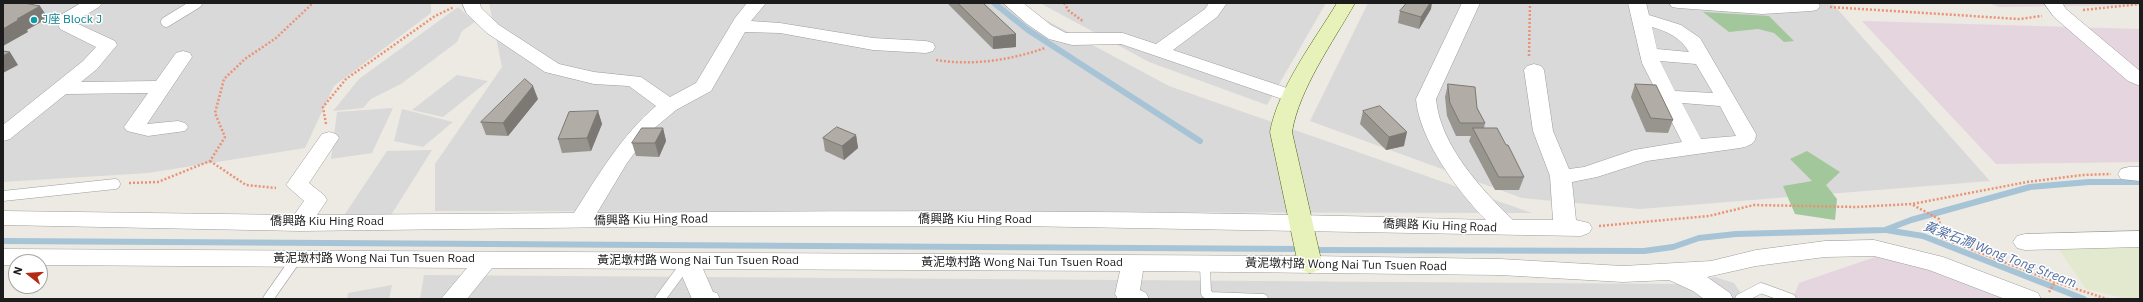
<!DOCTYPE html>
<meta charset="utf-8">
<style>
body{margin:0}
#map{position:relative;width:2143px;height:302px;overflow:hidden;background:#eceae2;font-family:"IBM Plex Sans",sans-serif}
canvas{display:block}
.frame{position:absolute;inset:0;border:4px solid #1c1c1c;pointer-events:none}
.north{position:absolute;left:8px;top:254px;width:40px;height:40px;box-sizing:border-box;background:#fff;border:1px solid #a4a4a4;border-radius:50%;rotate:287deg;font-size:11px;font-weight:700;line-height:16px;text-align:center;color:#1c1c1c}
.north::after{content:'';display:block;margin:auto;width:14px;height:18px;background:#b32b14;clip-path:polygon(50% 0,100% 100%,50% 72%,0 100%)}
</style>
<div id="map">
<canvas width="2143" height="302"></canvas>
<div class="frame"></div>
<div class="north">N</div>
</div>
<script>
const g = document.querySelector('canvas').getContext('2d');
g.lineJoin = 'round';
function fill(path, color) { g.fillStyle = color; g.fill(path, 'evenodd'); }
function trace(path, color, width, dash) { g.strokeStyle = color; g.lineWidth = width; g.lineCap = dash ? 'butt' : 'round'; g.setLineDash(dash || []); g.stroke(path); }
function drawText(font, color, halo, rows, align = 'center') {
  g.font = font + ' "IBM Plex Sans","Noto Sans TC",sans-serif'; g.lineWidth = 3; g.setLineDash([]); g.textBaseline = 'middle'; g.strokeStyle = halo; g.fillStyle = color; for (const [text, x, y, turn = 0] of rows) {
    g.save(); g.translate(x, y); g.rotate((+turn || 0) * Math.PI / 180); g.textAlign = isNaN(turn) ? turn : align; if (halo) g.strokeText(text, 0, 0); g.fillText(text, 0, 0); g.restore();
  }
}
fill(new Path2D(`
 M3 3H431V13L334 86 305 148 148 173 3 182Z
 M489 3H1014L1169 86 1532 213 435 211V164L502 67Z
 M1040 3H1326L1267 105 1149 62Z
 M1368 3H1832L1990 181 1640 209 1522 198 1310 121Z
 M458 7 475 22 462 31 457 42 401 84 371 99 363 108 333 111 359 79Z
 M457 75 488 81 443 117 412 110Z
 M393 108 372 153 331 159 337 112Z
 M402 109 453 122 423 147 394 141Z
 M432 150 391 215 343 217 387 151Z
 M424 275 1677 284 1715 277 1734 283 1745 299H420Z
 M392 285 389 299H347L348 293Z`), '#dad9d9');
fill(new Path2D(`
 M1988 3H2140V5L1999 7Z
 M1862 21 2140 29V162L1996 164Z
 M1881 255 1924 264 2004 299H1793L1799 283Z`), '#e4d5df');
fill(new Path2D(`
 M2140 244V299H2128L2086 289 2056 245Z`), '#e3e9cf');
fill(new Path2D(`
 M1703 12 1769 16 1794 41 1784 42 1774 33 1758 29 1729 32Z
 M1807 151 1840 172 1826 185 1837 199 1835 220 1795 214 1783 186 1812 181 1790 159Z`), '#a1c79b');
trace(new Path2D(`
 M994 3 1028 30 1200 141
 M1886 230 1923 236 2084 299
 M3 241 1301 249
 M1311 250 1644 251 1673 247 1699 238 1736 234 1885 230 1911 220 2030 187 2089 182H2140`), '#a6c4d6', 6);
const lane = new Path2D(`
 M166 22 197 3
 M3 196 115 184
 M1205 264 1206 293 1213 299
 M1209 297 1263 299
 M268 299 296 259
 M660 299 688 261
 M1740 299 1761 288 1791 299`);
const street = new Path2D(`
 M81 3H102L99 7 74 22 115 41 117 45 97 69 81 82 156 81 176 53 183 51 190 53 192 57 147 124 178 121 185 123 188 127 185 131 148 136 127 131 124 127 148 93 66 94 10 139 3 141V125L83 61 96 47 60 29 56 20 59 16Z
 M462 3H480L481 8 499 25 559 64 594 72 641 77 670 97 696 83 735 18 747 3H766L751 21 780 23 873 38 926 41 933 43 935 47 933 51 926 53 873 50 780 33 745 32 711 91 676 110 651 131 627 163 597 213C893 210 1190 210 1486 220 1458 192 1419 139 1416 99L1462 3H1480L1436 99C1440 145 1481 189 1513 220H1553L1550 176 1533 131 1524 70 1527 66 1534 64 1541 66 1544 70 1553 131 1569 169 1584 167 1634 150 1682 142 1642 63 1628 3H1646L1649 15 1681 25 1700 38 1756 134C1756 144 1749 146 1740 148L1647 161 1597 177 1572 182 1576 220 1589 223 1592 228 1589 233 1581 236 1018 226H705L300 231 3 225V211L294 215 304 201 286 185 322 134 329 132 336 134 339 138 309 183 324 195 327 200 317 215 574 213C599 174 621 136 656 106L629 86 594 84 545 72 487 33 467 14ZM1652 27C1667 31 1681 38 1689 52L1657 49ZM1660 61 1696 64 1713 93 1675 91ZM1682 103 1720 106 1736 136 1701 139Z
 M1003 3H1023L1051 25 1066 33H1123L1156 44 1205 9 1209 3H1227L1217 17 1173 50 1299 92 1302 96 1299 100 1292 102 1285 100 1121 44 1072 45 1049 39 1027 24Z
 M1669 3H1818L1820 6 1817 10 1811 11 1762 14 1678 8 1672 7Z
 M2044 3H2062L2066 9 2140 71V86L2128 81 2054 17Z
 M2129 167H2140V181L2121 179 2118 174 2121 169Z
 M2140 231V247L2025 250 2017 248 2013 242 2017 236 2025 234Z
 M1874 240 1943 257 2038 293 2041 299H2005L1929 270 1874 256 1825 257 1756 266 1707 277 1730 293 1733 299H1704L1693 291 1669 280 1623 282 1500 275 1143 271 1140 290 1146 293 1149 299H1118L1115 294 1120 271 703 269 713 292 717 293 720 299H692L679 269 492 268 467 299H441L467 268 40 265V262H16V265H3V249L1310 256 1500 259 1623 266 1711 261 1756 250 1825 241Z`);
const secondary = new Path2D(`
 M1337 3H1355C1333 42 1299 89 1292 132L1322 264 1319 270 1310 273 1301 270 1298 264 1270 132C1278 88 1314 41 1337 3Z`);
trace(lane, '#9d9d9d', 11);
trace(street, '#9d9d9d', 1);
trace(secondary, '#50660f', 1);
trace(new Path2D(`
 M1064 3 1069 11 1084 22
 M1830 7 2019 19 2042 16
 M2083 10 2140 4
 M1529 56 1530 3
 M936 60C972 66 1011 60 1045 48
 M326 124 323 107 346 79 435 16 454 7
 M210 161 246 185 276 188
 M129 183 158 182 210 161 225 137 215 113 224 79 245 59 276 38 313 3
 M1913 205 1939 219 1942 238 2055 282 2107 299
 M1599 226 1709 216 1754 205 1856 207 1912 204 2027 182 2082 175 2111 174
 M2049 292 2055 282`), '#eb9274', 2.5, [2, 2]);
trace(lane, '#fff', 10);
fill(street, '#fff');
fill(secondary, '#e7f2ba');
fill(new Path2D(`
 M948 3H983L1016 34V47L993 49 949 5Z
 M1431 9 1419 29 1398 23 1400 11Z
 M1448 84 1477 108 1485 123 1484 128 1506 145 1524 177 1519 190H1495L1469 141 1471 136H1456L1447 116 1445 97Z
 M1635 84 1673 120 1668 133 1646 132 1631 97Z
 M538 99 508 136 486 135 481 122Z
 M598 111 602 124 591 151 562 153 558 139Z
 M1363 111 1404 146 1386 150 1360 124Z
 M663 128 666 141 659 157 636 156 632 143Z
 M856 135 858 148 844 160 825 151 823 138Z`), '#98948e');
fill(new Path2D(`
 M1430 3H1432L1431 9 1419 29 1421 17Z
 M40 6 48 18 27 30 28 32 3 46V29L17 19Z
 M1016 34V47L993 49V37Z
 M10 52 18 65 3 73V56Z
 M533 86 538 99 508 136 503 123Z
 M598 111 602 124 591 151 587 138Z
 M663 128 666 141 659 157 655 143Z
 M1407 132 1404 146 1386 150 1389 137Z
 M856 135 858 148 844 160 842 146Z`), '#7c7874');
const building = new Path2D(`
 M3 3H24L40 6 17 19H20L3 29Z
 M958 3H983L1016 34 993 37Z
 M1407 3H1430L1421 17 1400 11Z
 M3 51 10 52 3 56Z
 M525 79 533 86 503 123 481 122Z
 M1448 84 1475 87 1477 108 1485 123H1460L1450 103Z
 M1635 84 1656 85 1673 120 1651 118Z
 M1380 106 1407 132 1389 137 1363 111Z
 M598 111 587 138 558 139 569 112Z
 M837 127 856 135 842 146 823 138Z
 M642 128H663L655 143H632Z
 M1473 128H1497L1506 145H1508L1524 177H1499Z`);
fill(building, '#b1aca5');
trace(building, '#7c7874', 1);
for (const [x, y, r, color] of [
 [34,20,4,"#0f9aa8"]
]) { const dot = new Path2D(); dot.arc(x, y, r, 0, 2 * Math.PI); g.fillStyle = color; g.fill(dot); trace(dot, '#fff', 1.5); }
drawText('12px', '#0d838f', '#fff', [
 ["J座 Block J",42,20]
], 'left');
drawText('12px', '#1c1c1c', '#fff', [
 ["僑興路 Kiu Hing Road",651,220,-1],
 ["僑興路 Kiu Hing Road",975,220],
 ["僑興路 Kiu Hing Road",327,222],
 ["僑興路 Kiu Hing Road",1440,226,2],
 ["黃泥墩村路 Wong Nai Tun Tsuen Road",374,259],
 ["黃泥墩村路 Wong Nai Tun Tsuen Road",698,261],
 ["黃泥墩村路 Wong Nai Tun Tsuen Road",1022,263],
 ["黃泥墩村路 Wong Nai Tun Tsuen Road",1346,265,1]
]);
drawText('italic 13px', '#526ea1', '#fff', [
 ["黃棠石澗 Wong Tong Stream",2000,255,21]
]);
</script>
